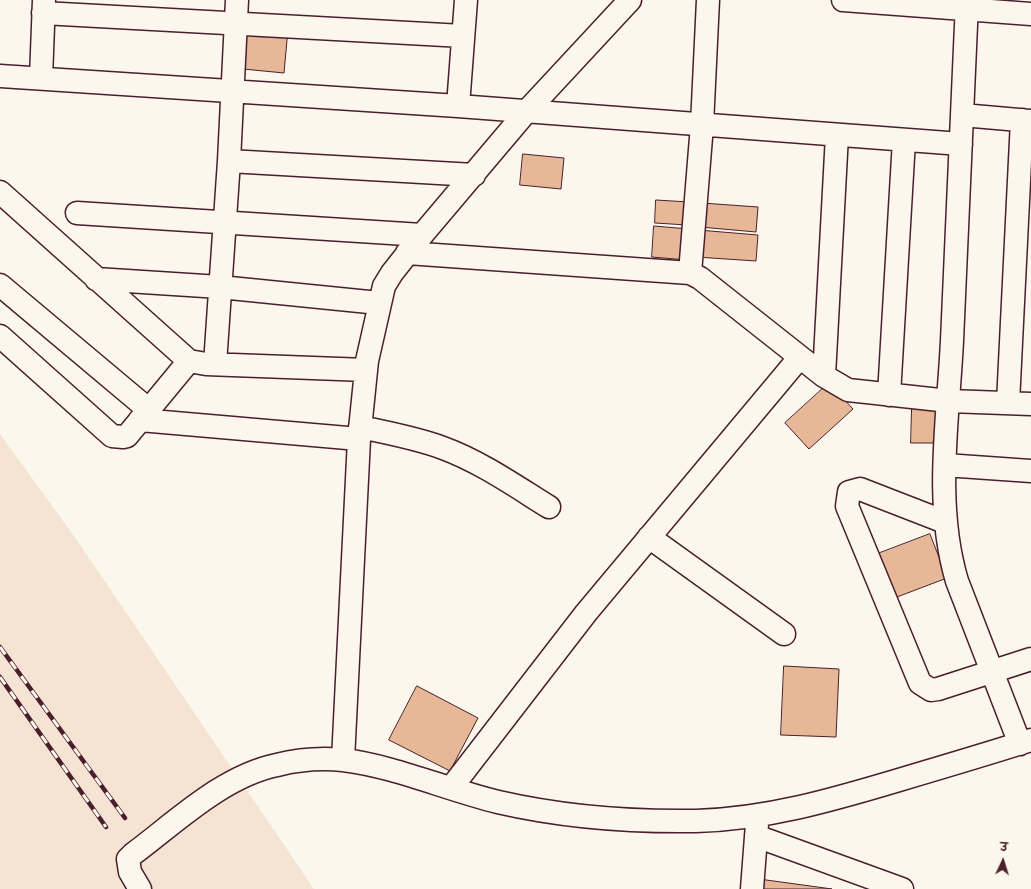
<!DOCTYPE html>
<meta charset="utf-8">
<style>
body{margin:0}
#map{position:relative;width:1031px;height:889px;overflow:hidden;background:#fbf7ec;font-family:"Gochi Hand","Playpen Sans Deva",sans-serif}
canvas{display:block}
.north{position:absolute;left:983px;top:841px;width:40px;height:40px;-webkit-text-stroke:3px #fbf7ec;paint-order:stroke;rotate:4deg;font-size:11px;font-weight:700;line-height:16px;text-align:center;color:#4a1f2b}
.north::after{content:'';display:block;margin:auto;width:14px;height:18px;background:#4a1f2b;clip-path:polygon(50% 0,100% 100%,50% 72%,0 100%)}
</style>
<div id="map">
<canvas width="1031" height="889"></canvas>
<div class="north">उ</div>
</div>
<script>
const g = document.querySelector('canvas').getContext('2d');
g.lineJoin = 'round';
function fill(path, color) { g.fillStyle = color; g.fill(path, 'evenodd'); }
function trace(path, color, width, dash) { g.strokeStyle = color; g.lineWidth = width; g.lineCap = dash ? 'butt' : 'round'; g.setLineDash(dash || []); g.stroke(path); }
fill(new Path2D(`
 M0 434 74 536 314 889H0Z`), '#f5e4d3');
const building = new Path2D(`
 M247 25 288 29 284 73 243 69Z
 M523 154 564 158 561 189 520 185Z
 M656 200 689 202 687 225 655 223Z
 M702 203 758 207 756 232 700 227Z
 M654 226 689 229 687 260 652 257Z
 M698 230 758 235 756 261 696 257Z
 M829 383 853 409 809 449 785 423Z
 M912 407 941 408 940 443H911Z
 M930 534 947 578 889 600 872 556Z
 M784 666 839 669 836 737 781 735Z
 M417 686 478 718 450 771 389 740Z
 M759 879 832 889H757Z`);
fill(building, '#e7b898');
trace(building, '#4a1f2b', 1);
const minor = new Path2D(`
 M843 0 1031 14
 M967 0C963 114 958 228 952 341 948 421 934 504 957 581L1020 744
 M43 13 463 36
 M0 76 458 106 961 144
 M41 78 44 0
 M458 106 466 0
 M962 115 1031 121
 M229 161 474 175
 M0 192 189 361 206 364 366 370
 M77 213 422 235
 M407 253 690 273 700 278 824 376 848 390 949 401 1031 404
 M690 273 702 125 708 0
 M96 279 220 287 379 303
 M0 285 149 410
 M0 336 112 436 123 437 127 436 189 361
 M215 364 229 161 237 0
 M824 376 837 135
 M889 395 904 140
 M1008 403 1022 120
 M140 420 359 439
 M360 427C388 433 416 438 443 448 481 462 515 486 549 507
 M945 465 1031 471
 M945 522 860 489 849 492 847 506 920 683 931 690 938 689 1031 659
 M649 537 784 634
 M343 760 359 439 367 361 384 286 392 273 422 235 526 112 630 0
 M451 788 586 613 800 357
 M756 836 902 889
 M140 889 130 872 128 859 133 854C176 822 223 776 277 765 297 760 322 758 343 760 394 766 448 790 498 802 563 817 630 822 696 821 767 819 832 800 899 780 943 767 987 754 1031 740
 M752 889 757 824`);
trace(minor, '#4a1f2b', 25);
trace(minor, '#fbf7ec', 22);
const rail = new Path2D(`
 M0 647 125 818
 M0 677 106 827`);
trace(rail, '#4a1f2b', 4.5);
trace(rail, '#fbf7ec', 3, [9]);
</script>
